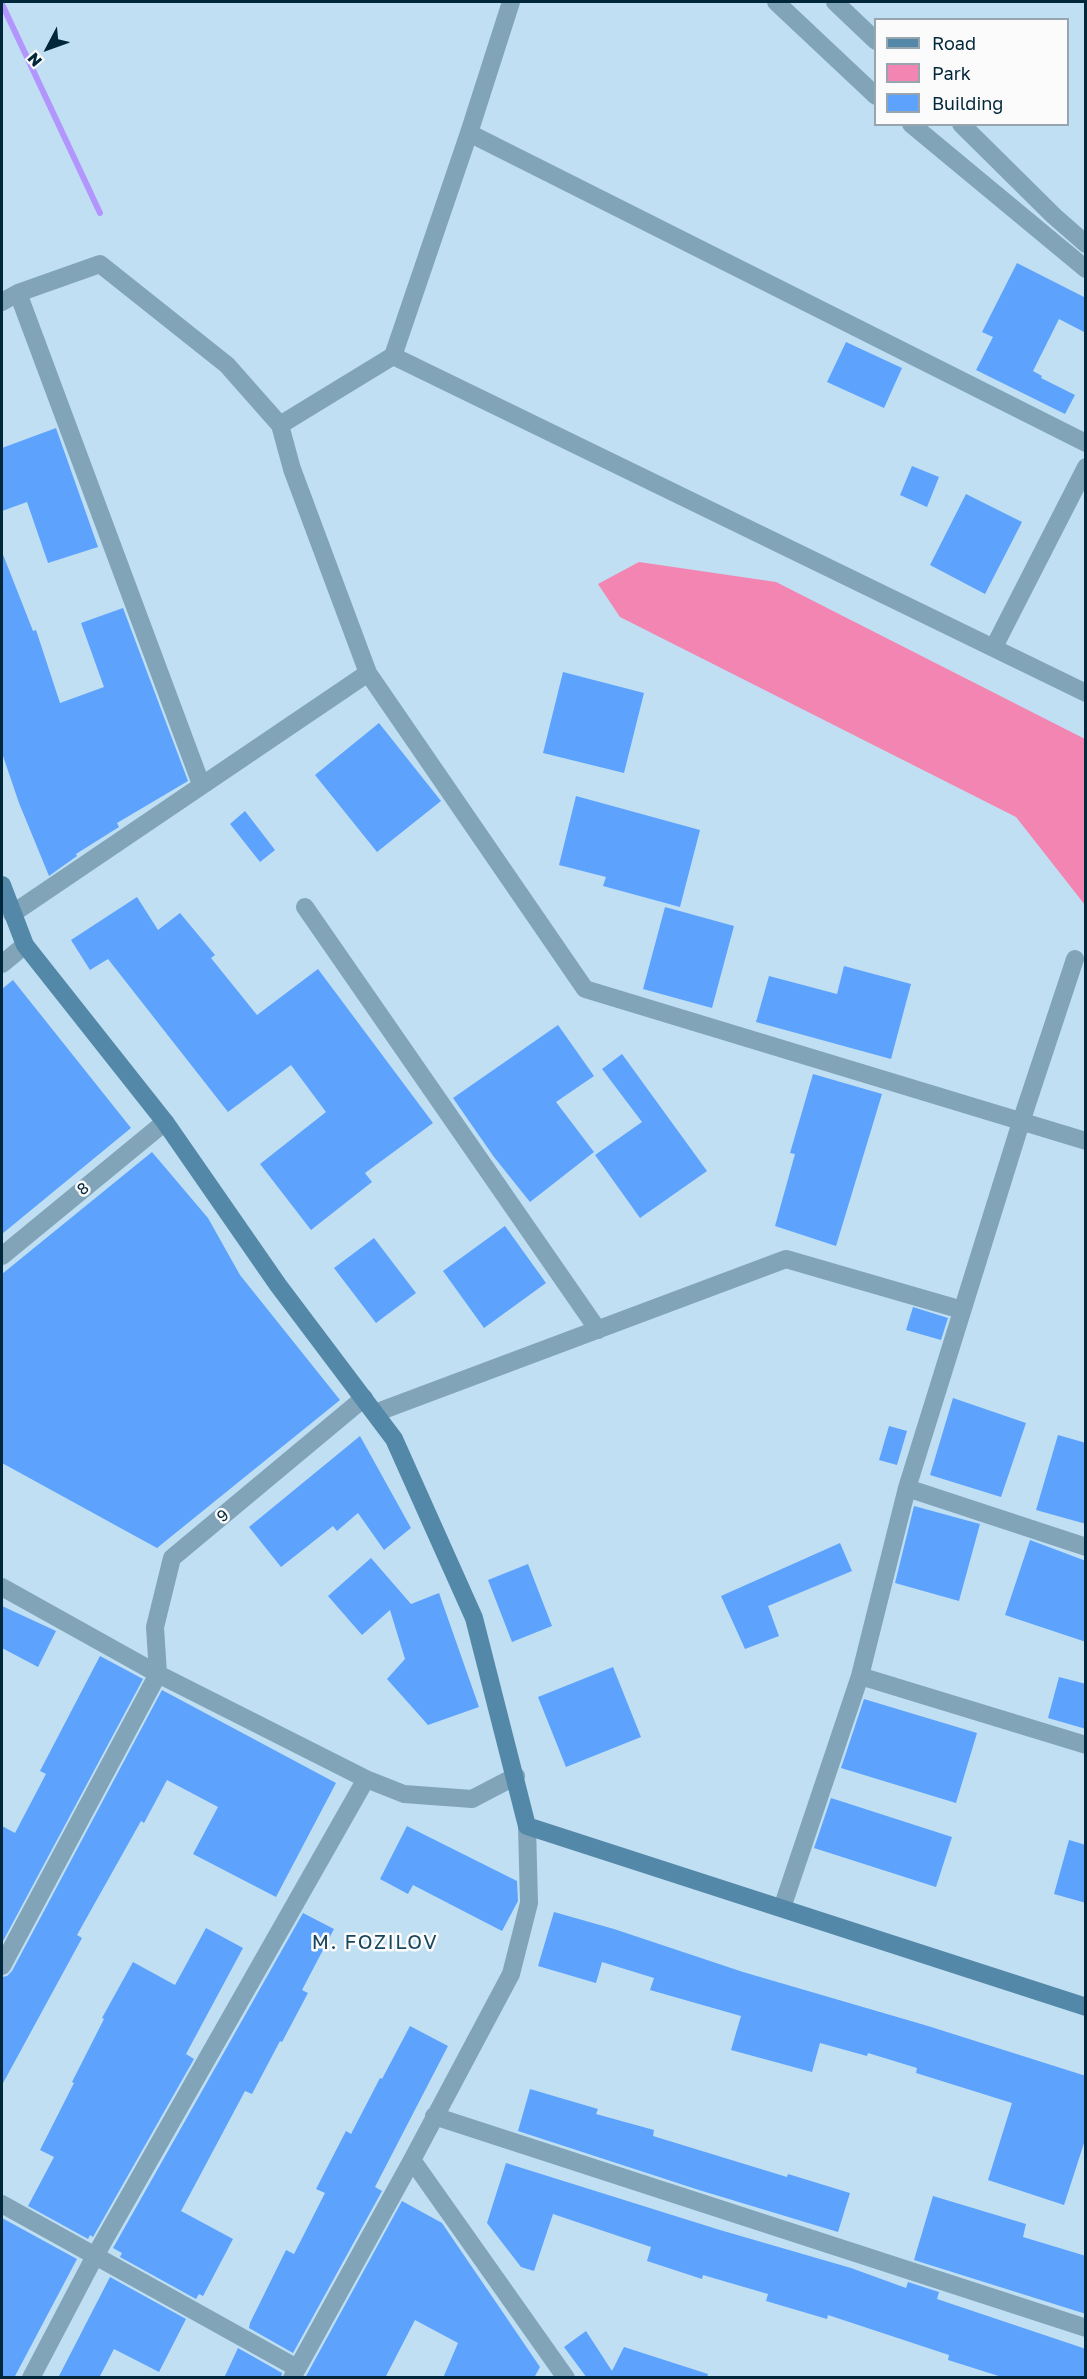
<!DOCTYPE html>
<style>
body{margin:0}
#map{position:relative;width:1087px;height:2379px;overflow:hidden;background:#c0dff3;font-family:"Golos Text",sans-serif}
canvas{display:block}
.frame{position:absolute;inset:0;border:3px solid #00273a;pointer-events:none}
.legend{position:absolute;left:874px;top:18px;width:195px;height:108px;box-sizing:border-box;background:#fbfbfb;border:2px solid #97a6ae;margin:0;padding:8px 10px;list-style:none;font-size:18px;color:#00273a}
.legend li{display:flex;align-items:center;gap:12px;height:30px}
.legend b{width:30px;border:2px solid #97a6ae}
.north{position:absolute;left:18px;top:18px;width:60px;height:60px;-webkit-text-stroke:4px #fbfbfb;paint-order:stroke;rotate:229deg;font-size:16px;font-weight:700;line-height:24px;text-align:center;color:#00273a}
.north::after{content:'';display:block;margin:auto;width:21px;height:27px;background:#00273a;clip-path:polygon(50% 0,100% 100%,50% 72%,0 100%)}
</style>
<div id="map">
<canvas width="1087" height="2379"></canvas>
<div class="frame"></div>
<ul class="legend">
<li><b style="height:8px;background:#5388a8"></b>Road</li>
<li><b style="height:16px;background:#f285b1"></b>Park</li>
<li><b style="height:16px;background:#5da3fd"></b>Building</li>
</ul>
<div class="north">N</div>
</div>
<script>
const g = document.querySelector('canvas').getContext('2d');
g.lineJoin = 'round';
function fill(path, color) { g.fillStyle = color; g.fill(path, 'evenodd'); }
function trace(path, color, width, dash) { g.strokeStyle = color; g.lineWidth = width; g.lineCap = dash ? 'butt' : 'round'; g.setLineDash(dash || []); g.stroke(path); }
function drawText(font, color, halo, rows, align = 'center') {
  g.font = font + ' "Golos Text",sans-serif'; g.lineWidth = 5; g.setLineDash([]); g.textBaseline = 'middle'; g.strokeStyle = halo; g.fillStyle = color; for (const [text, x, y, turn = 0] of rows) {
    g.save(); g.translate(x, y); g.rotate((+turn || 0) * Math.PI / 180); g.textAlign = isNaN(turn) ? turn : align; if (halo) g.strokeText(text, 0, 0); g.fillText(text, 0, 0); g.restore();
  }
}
fill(new Path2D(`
 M639 562 776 582 1085 739V905L1016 817 620 617 598 584Z`), '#f285b1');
trace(new Path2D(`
 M2 4 100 213`), '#b395fe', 6);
fill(new Path2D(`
 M1017 263 1086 298V333L1059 319 1033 371 1042 376 1041 378 1075 395 1065 414 976 370 993 337 982 332Z
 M846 342 902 368 884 408 827 382Z
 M56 428 98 547 48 563 27 502 2 511V448Z
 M912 466 939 477 927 507 900 495Z
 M966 494 1022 522 985 594 930 565Z
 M2 552 33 631 36 630 60 703 104 687 81 623 123 608 188 781 117 823 119 827 76 854 77 856 49 876 19 803 2 753Z
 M563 672 644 693 624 773 543 753Z
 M379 723 441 801 377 852 315 775Z
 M576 796 700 830 680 907 603 886 606 877 559 865Z
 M245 811 275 850 260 862 230 824Z
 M137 897 158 930 180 913 215 955 211 958 257 1015 318 969 433 1123 365 1173 372 1182 311 1230 260 1164 326 1112 291 1065 228 1112 108 959 90 970 71 940Z
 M665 907 734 926 712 1008 643 989Z
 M844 966 911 984 891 1059 756 1022 769 976 837 994Z
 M13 980 131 1128 2 1234V989Z
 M558 1025 594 1076 556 1102 594 1152 530 1202 494 1157 453 1098Z
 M622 1054 707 1171 640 1218 595 1155 642 1122 602 1069Z
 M813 1074 882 1094 836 1246 775 1226 795 1154 790 1153Z
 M152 1152 208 1218 240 1275 340 1400 157 1548 2 1463V1274Z
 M505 1226 546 1283 484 1328 443 1271Z
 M374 1238 416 1293 376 1323 334 1268Z
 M913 1307 948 1318 941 1340 906 1330Z
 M953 1398 1026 1423 1001 1497 930 1475Z
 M889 1426 907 1431 897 1465 879 1460Z
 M1058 1435 1086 1443V1524L1036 1510Z
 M360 1436 411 1528 384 1550 358 1513 337 1531 333 1526 281 1567 249 1527Z
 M914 1506 980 1524 959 1601 895 1583Z
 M1030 1540 1086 1561V1642L1005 1615Z
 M840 1543 852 1571 768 1606 779 1636 745 1649 721 1596Z
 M371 1558 411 1604 439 1593 479 1707 428 1725 387 1679 405 1659 390 1610 362 1635 328 1596Z
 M528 1564 552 1626 512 1642 488 1580Z
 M2 1606 56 1631 38 1667 2 1648Z
 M100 1656 143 1679 2 1943V1826L15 1833 46 1774 40 1771Z
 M613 1667 641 1737 566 1767 538 1697Z
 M1059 1677 1086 1684V1729L1048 1718Z
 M162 1690 336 1783 276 1897 193 1854 218 1807 167 1780 144 1823 141 1821 77 1935 82 1938 2 2085V1977L7 1976 12 1971Z
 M864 1699 977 1733 956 1803 841 1768Z
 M831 1798 952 1837 936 1887 814 1848Z
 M407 1826 517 1881 518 1901 502 1931 413 1885 408 1894 380 1879Z
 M1069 1840 1086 1845V1903L1054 1894Z
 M554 1912 614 1929 743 1972 928 2026 1086 2076V2137L1064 2205 988 2180 1012 2103 916 2073 917 2068 868 2053 867 2056 820 2043 812 2072 731 2050 741 2016 650 1990 654 1978 602 1962 596 1983 538 1966Z
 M303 1913 334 1929 302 1990 308 1993 282 2042 280 2041 252 2094 245 2091 181 2211 233 2239 203 2296 199 2294 196 2299 120 2257 122 2253 113 2248Z
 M206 1928 243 1948 186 2054 194 2059 93 2237 90 2235 88 2239 28 2206 54 2157 40 2150 74 2083 72 2082 104 2019 102 2018 133 1962 175 1985Z
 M410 2026 448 2046 375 2187 382 2191 293 2353 249 2328 250 2323 286 2250 294 2254 325 2193 316 2189 346 2131 351 2134 380 2078 382 2079Z
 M530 2089 598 2109 596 2114 654 2130 653 2136 787 2177 788 2174 850 2193 838 2232 699 2190 518 2131Z
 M506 2163 720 2230 851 2268 906 2288 908 2282 939 2292 937 2299 1086 2349V2378H1005L948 2360 949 2355 828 2315 827 2319 766 2301 768 2294 703 2275 702 2279 647 2261 651 2247 553 2214 534 2271 521 2267 487 2223Z
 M933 2196 1026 2224 1023 2237 1086 2256V2314L914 2260Z
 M402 2201 442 2223 540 2367 534 2378H443L458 2343 415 2320 385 2378H305Z
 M2 2218 77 2259 14 2378H2Z
 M110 2277 186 2319 159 2372 114 2349 99 2378H58Z
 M586 2331 612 2371 624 2347 708 2374 707 2378H587L564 2347Z
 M238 2348 282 2373 281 2378H224Z`), '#5da3fd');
trace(new Path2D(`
 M776 2 876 96
 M835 2 876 41
 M911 124 1086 269
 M961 124 1054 216 1086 244
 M469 133 1086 443
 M18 293 100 264 227 365 280 425 393 356 1086 693
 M2 302 18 293 201 784
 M393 356 469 133 511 2
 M280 425 292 469 368 673 585 989 1086 1141
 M994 647 1086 467
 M305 907 598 1330
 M12 914 368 673
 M2 964 25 945
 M2 1256 165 1122
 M375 1413 786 1259 962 1310
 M907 1488 1086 1547
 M2 1587 158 1674 366 1779 404 1794 472 1799 516 1776
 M860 1676 1086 1745
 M782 1908 860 1676 907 1488 1021 1122 1075 959
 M2 1966 158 1674 155 1627 172 1558 364 1398
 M434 2116 1086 2328
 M412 2160 566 2378
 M2 2204 297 2368
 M31 2378 95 2256 366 1779
 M292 2378 412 2160 511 1974 529 1903 527 1826`), '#81a4b9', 18);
trace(new Path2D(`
 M2 885 25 945 165 1122 278 1285 394 1439 474 1618 527 1826 1086 2007`), '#5388a8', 18);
drawText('16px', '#00273a', '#fbfbfb', [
 ["8",83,1189,-39],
 ["9",223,1516,-40]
]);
g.letterSpacing = '1.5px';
drawText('20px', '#17465f', '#fbfbfb', [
 ["M. FOZILOV",375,1943]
]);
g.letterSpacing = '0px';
</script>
